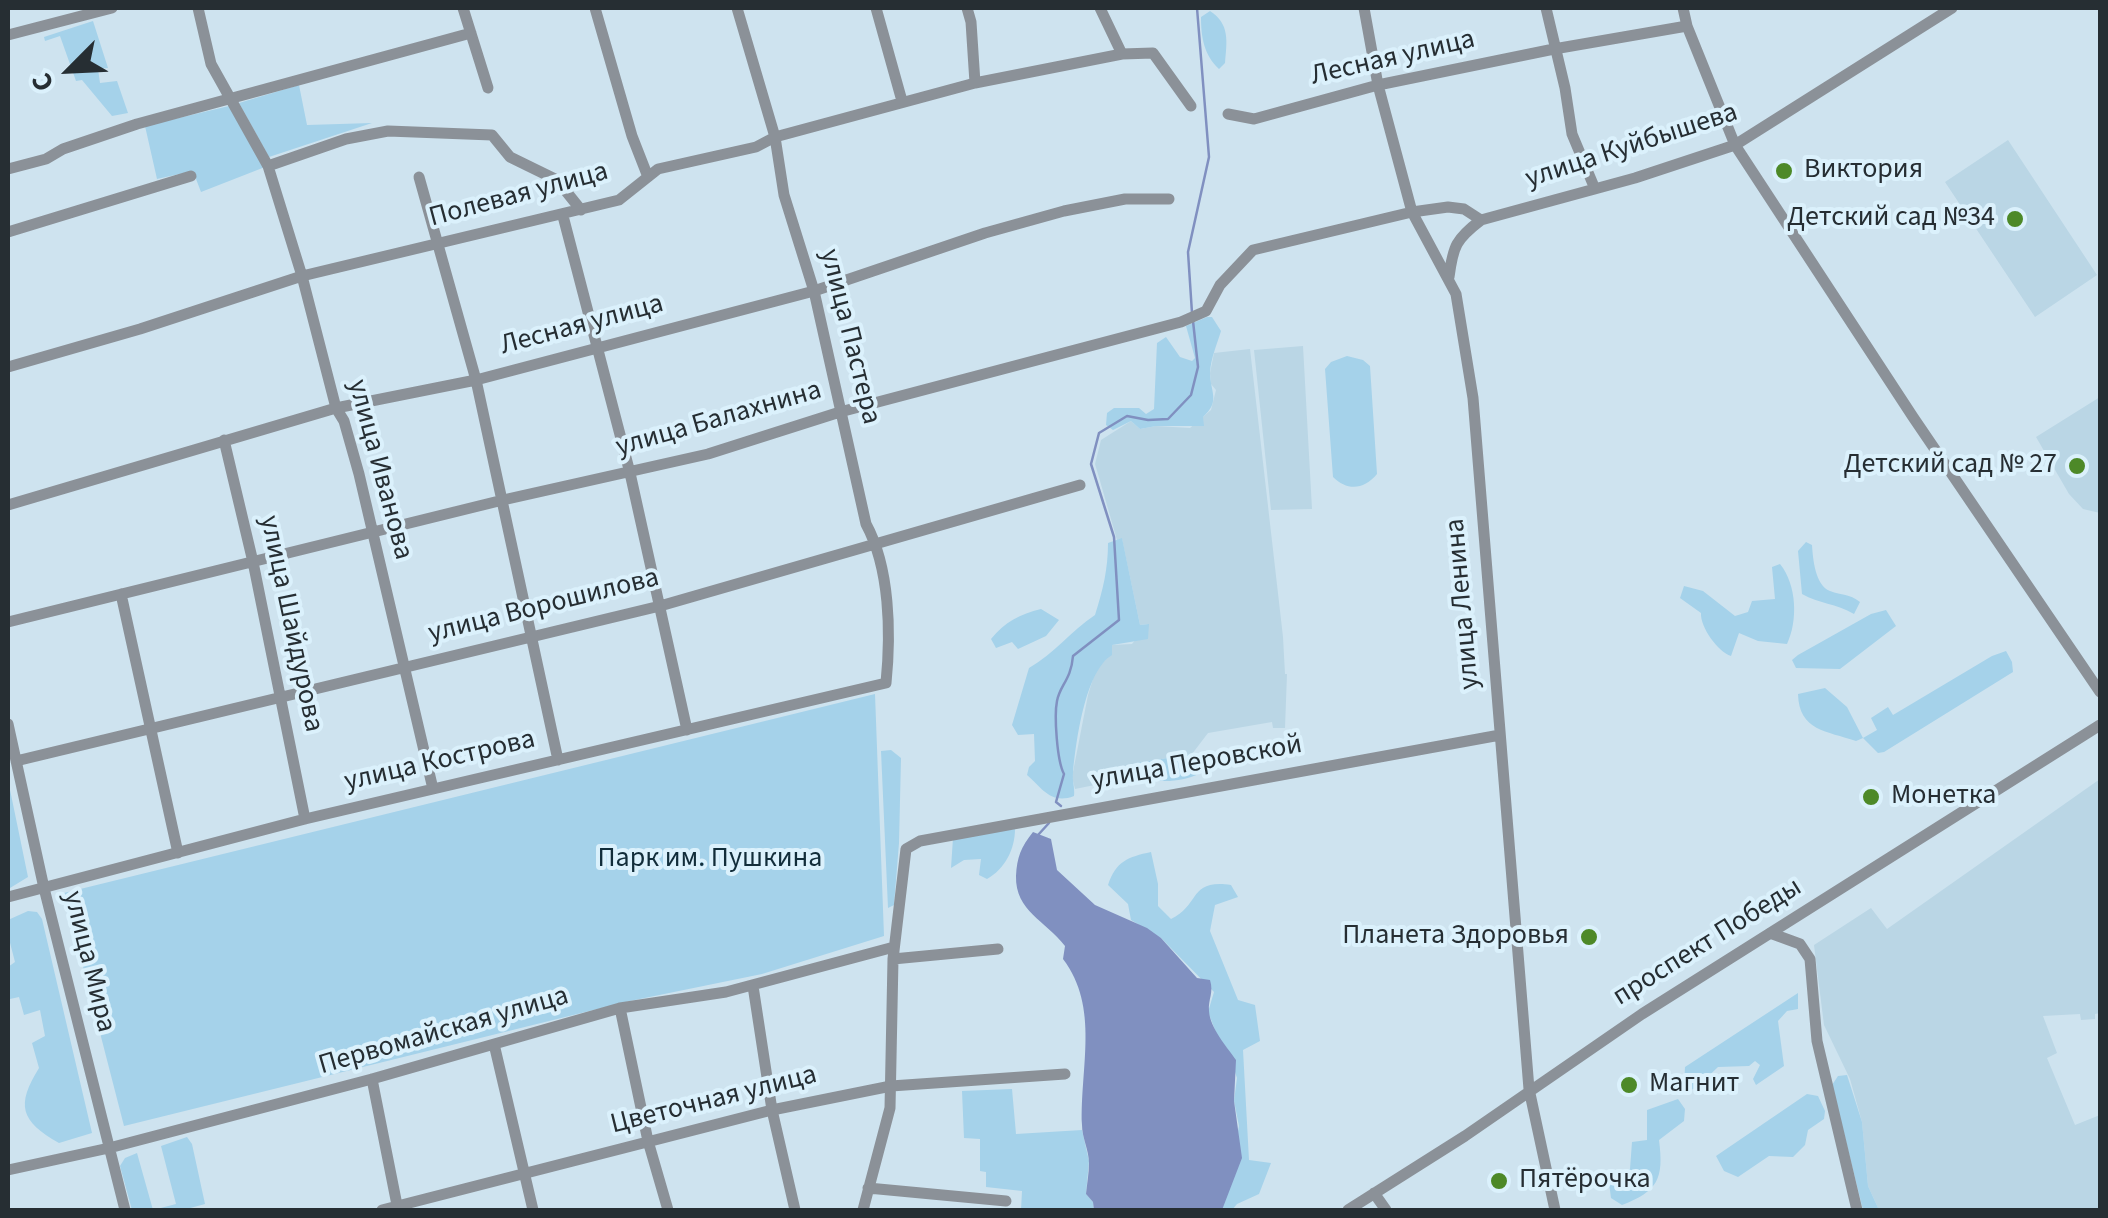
<!DOCTYPE html>
<meta charset="utf-8">
<style>
body{margin:0}
#map{position:relative;width:2108px;height:1218px;overflow:hidden;background:#cee3ef;font-family:"Source Sans 3",sans-serif}
canvas{display:block}
.frame{position:absolute;inset:0;border:10px solid #262e33;pointer-events:none}
.north{position:absolute;left:20px;top:20px;width:100px;height:100px;-webkit-text-stroke:8px #dbf1fc;paint-order:stroke;rotate:246deg;font-size:28px;font-weight:700;line-height:40px;text-align:center;color:#262e33}
.north::after{content:'';display:block;margin:auto;width:35px;height:45px;background:#262e33;clip-path:polygon(50% 0,100% 100%,50% 72%,0 100%)}
</style>
<div id="map">
<canvas width="2108" height="1218"></canvas>
<div class="frame"></div>
<div class="north">С</div>
</div>
<script>
const g = document.querySelector('canvas').getContext('2d');
g.lineJoin = 'round';
function fill(path, color) { g.fillStyle = color; g.fill(path, 'evenodd'); }
function trace(path, color, width, dash) { g.strokeStyle = color; g.lineWidth = width; g.lineCap = dash ? 'butt' : 'round'; g.setLineDash(dash || []); g.stroke(path); }
function drawText(font, color, halo, rows, align = 'center') {
  g.font = font + ' "Source Sans 3",sans-serif'; g.lineWidth = 8; g.setLineDash([]); g.textBaseline = 'middle'; g.strokeStyle = halo; g.fillStyle = color; for (const [text, x, y, turn = 0] of rows) {
    g.save(); g.translate(x, y); g.rotate((+turn || 0) * Math.PI / 180); g.textAlign = isNaN(turn) ? turn : align; if (halo) g.strokeText(text, 0, 0); g.fillText(text, 0, 0); g.restore();
  }
}
fill(new Path2D(`
 M2008 140 2097 275 2035 317 1945 182Z
 M1303 346 1312 509 1271 510 1254 350Z
 M1250 349 1283 637 1285 674H1287L1285 728H1273L1272 722 1208 733 1192 754 1137 763 1139 776 1075 789 1072 777 1088 695 1097 666 1110 655 1112 645 1132 644 1148 624 1140 625 1122 539 1117 540 1098 474 1095 464 1101 440 1131 421 1140 429 1156 426 1190 428 1211 410 1216 390 1211 384 1210 373 1214 353Z
 M2100 397V513L2083 509 2069 494 2036 437Z
 M2100 779V1013L2095 1014V1019L2081 1020 2080 1014 2043 1016 2057 1053 2047 1058 2075 1125 2100 1115V1210H1879L1868 1186 1862 1122 1850 1079 1824 1025 1814 945 1871 908 1887 929Z`), '#bad6e5');
fill(new Path2D(`
 M1210 11C1230 24 1227 41 1225 63L1219 69C1204 55 1201 37 1201 17Z
 M93 21 108 68 98 69 100 83 117 81 128 113 112 116 82 80 76 81 60 36 45 41 44 37Z
 M299 85 307 125 372 123 269 157 239 103Z
 M229 106 265 167 201 192 193 171 157 179 145 126Z
 M1207 317H1212L1221 331C1217 344 1211 358 1210 372 1210 392 1221 401 1203 417L1204 426H1156L1140 429 1131 421 1113 430 1106 425 1107 413 1114 408H1139L1146 414 1154 409 1157 343 1166 337 1180 357 1192 361 1195 358 1186 326Z
 M1347 356 1363 360 1370 366 1377 474C1364 490 1347 491 1333 477L1325 369 1331 362Z
 M1122 538 1140 625 1149 624 1148 639 1112 645V655C1085 671 1076 742 1073 773 1072 781 1075 788 1074 796 1051 805 1042 788 1027 775L1029 767 1035 761 1034 734 1018 735 1012 725 1029 668C1054 654 1071 631 1095 615 1103 590 1108 569 1108 543Z
 M1806 542 1812 545C1813 559 1815 585 1830 591 1842 596 1849 593 1860 602L1854 614C1836 603 1819 604 1802 594L1798 551Z
 M1780 564C1797 585 1798 621 1787 644L1758 641 1739 633 1731 656C1718 652 1700 627 1701 613L1680 598 1684 586 1703 591 1735 616 1748 612 1752 601 1775 599 1772 567Z
 M1041 609 1059 620 1046 636 1018 649 1012 642 996 648 991 639C1005 622 1020 614 1041 609Z
 M1886 610 1896 626 1840 669 1796 668 1792 660 1798 655 1871 614Z
 M2006 651 2012 662 2013 672 1884 752 1878 753 1863 738 1856 741C1827 731 1799 731 1798 694L1825 688 1847 707 1863 738 1877 730 1871 718 1888 707 1893 715 1992 656Z
 M875 694 884 936 762 974 630 1001 124 1126 64 893Z
 M891 750 901 758 899 843 894 905 888 908 881 751Z
 M1192 754 1199 774C1181 782 1157 784 1139 776L1137 763Z
 M8 780 28 877 10 888 8 887Z
 M1015 829C1015 849 1005 869 987 879L979 875 981 859 964 860 951 868 953 838Z
 M1151 852 1158 884V906L1171 919C1201 905 1188 879 1231 885L1238 897 1215 905 1210 931 1238 1000 1255 1005 1260 1041 1243 1050 1249 1160 1271 1163 1259 1194 1237 1204 1232 1210H1222L1239 1126 1234 1101 1237 1078 1227 1048 1219 1040 1208 1012 1214 992 1161 938 1131 920 1128 904 1108 885C1116 861 1128 857 1151 852Z
 M28 911 37 912 42 919 92 1133 59 1143C20 1121 16 1105 39 1068L32 1043 45 1036 40 1010 24 1015 19 997 10 999 8 967 15 962 8 935V920Z
 M1798 993V1009L1787 1011 1778 1021 1784 1066 1756 1085 1753 1079 1760 1065 1755 1061 1749 1066 1718 1067 1697 1087 1687 1092 1684 1086 1685 1067Z
 M1847 1075 1862 1122 1868 1186 1879 1210H1863L1832 1085 1838 1076Z
 M1012 1089 1016 1134 1082 1130 1089 1161 1086 1194 1093 1202 1094 1210H1021L1022 1191 986 1187V1172L980 1171V1139L964 1138 962 1091Z
 M1807 1094 1818 1096 1825 1111 1824 1119 1808 1130 1805 1145 1793 1157 1769 1156 1738 1177 1724 1171 1716 1156Z
 M1678 1099 1685 1109 1684 1121 1659 1140C1664 1179 1658 1191 1622 1205L1611 1198 1609 1183 1616 1173 1630 1169 1632 1142 1647 1140V1110Z
 M187 1137 192 1144 205 1204 183 1210H132L120 1166 125 1158 137 1153 153 1210 176 1204 161 1146Z`), '#a5d2ea');
fill(new Path2D(`
 M1033 832 1051 839 1057 870 1095 905 1147 928 1161 938 1197 978 1210 980C1214 993 1208 999 1209 1011 1210 1028 1227 1047 1236 1060L1234 1101 1242 1158 1222 1210H1094L1093 1202 1086 1194C1087 1184 1089 1173 1089 1163 1089 1150 1082 1138 1082 1125 1080 1067 1100 1008 1063 959L1065 946C1046 921 1015 911 1016 876 1017 857 1021 847 1033 832Z`), '#8090c0');
trace(new Path2D(`
 M1192 313 1188 252 1209 157 1197 8
 M1061 806 1056 802 1064 774C1057 761 1054 716 1057 701 1060 685 1071 680 1073 656L1119 620 1114 537 1091 464 1099 433 1127 416 1148 420 1168 419 1191 395 1198 367 1193 321
 M1038 835 1049 823`), '#8090c0', 2.5);
trace(new Path2D(`
 M198 8 211 64 268 166 302 276 336 408 344 421 359 474 433 789
 M463 8 488 88
 M595 8 632 136 648 177
 M876 8 902 101
 M967 8 971 22 975 83
 M1100 8 1122 54
 M1364 8 1378 85 1412 212 1456 294 1473 398 1529 1089 1555 1210
 M1546 8 1565 88 1572 134 1595 189
 M1683 8 1687 26 1735 145 1913 417 2100 692
 M8 35 112 8
 M1228 114 1254 119 1378 85 1554 49 1687 26
 M268 166 346 139 388 131 492 135 510 157 557 180 581 210
 M8 169 46 159 63 149 137 124 471 33
 M419 177 476 380 558 760
 M563 216 630 473 687 730
 M8 232 191 176
 M1449 277C1453 246 1456 239 1481 220L1635 178 1735 145 1952 8
 M8 367 140 329 302 276 619 200 658 169 756 147 775 137 975 83 1122 54 1153 53 1191 106
 M224 440 253 562 305 819
 M8 505 336 408 476 380 814 291 985 233 1064 211 1125 199H1169
 M121 594 178 853
 M8 622 503 500 708 454 840 412 1181 322 1206 311 1220 285 1253 250 1412 212 1448 207 1464 209 1481 220
 M8 724 44 888 125 1210
 M16 761 660 606 1080 485
 M8 897 305 819 886 683C891 633 890 568 866 524L814 291 784 195 775 137 737 8
 M1770 933 1800 944 1810 959 1817 1041 1857 1210
 M893 959 998 949
 M753 986 772 1110 795 1210
 M620 1008 648 1141 668 1210
 M494 1044 533 1210
 M372 1079 398 1210
 M8 1170 109 1148 372 1079 620 1008 726 992 894 947
 M868 1188 1006 1201
 M1374 1193 1386 1210
 M382 1210 772 1110 891 1086 1065 1074
 M863 1210 890 1108 893 959 906 849 920 841 1500 735
 M1348 1210 1465 1136 1642 1014 2100 725`), '#8b9198', 11);
for (const [x, y, r, color] of [
 [1784,171,10,"#4d8928"],
 [2015,219,10,"#4d8928"],
 [2077,466,10,"#4d8928"],
 [1871,797,10,"#4d8928"],
 [1589,937,10,"#4d8928"],
 [1629,1085,10,"#4d8928"],
 [1499,1181,10,"#4d8928"]
]) { const dot = new Path2D(); dot.arc(x, y, r, 0, 2 * Math.PI); g.fillStyle = color; g.fill(dot); trace(dot, '#dbf1fc', 4); }
drawText('28px', '#262e33', '#dbf1fc', [
 ["Лесная улица",1393,59,-13],
 ["улица Куйбышева",1632,147,-18],
 ["Полевая улица",519,196,-15],
 ["Лесная улица",582,326,-15],
 ["улица Пастера",849,337,76],
 ["улица Балахнина",719,420,-16],
 ["улица Иванова",379,470,75],
 ["улица Ленина",1464,604,-95],
 ["улица Ворошилова",544,607,-14],
 ["улица Шайдурова",290,624,78],
 ["улица Кострова",440,762,-13],
 ["улица Перовской",1197,764,-10],
 ["проспект Победы",1708,943,-32],
 ["улица Мира",88,962,76],
 ["Первомайская улица",444,1032,-16],
 ["Цветочная улица",714,1101,-14]
]);
drawText('28px', '#262e33', '#dbf1fc', [
 ["Виктория",1804,171],
 ["Детский сад №34",1995,219,"right"],
 ["Детский сад № 27",2057,466,"right"],
 ["Монетка",1891,797],
 ["Планета Здоровья",1569,937,"right"],
 ["Магнит",1649,1085],
 ["Пятёрочка",1519,1181]
], 'left');
drawText('28px', '#122d3a', '#dbf1fc', [
 ["Парк им. Пушкина",710,860]
]);
</script>
